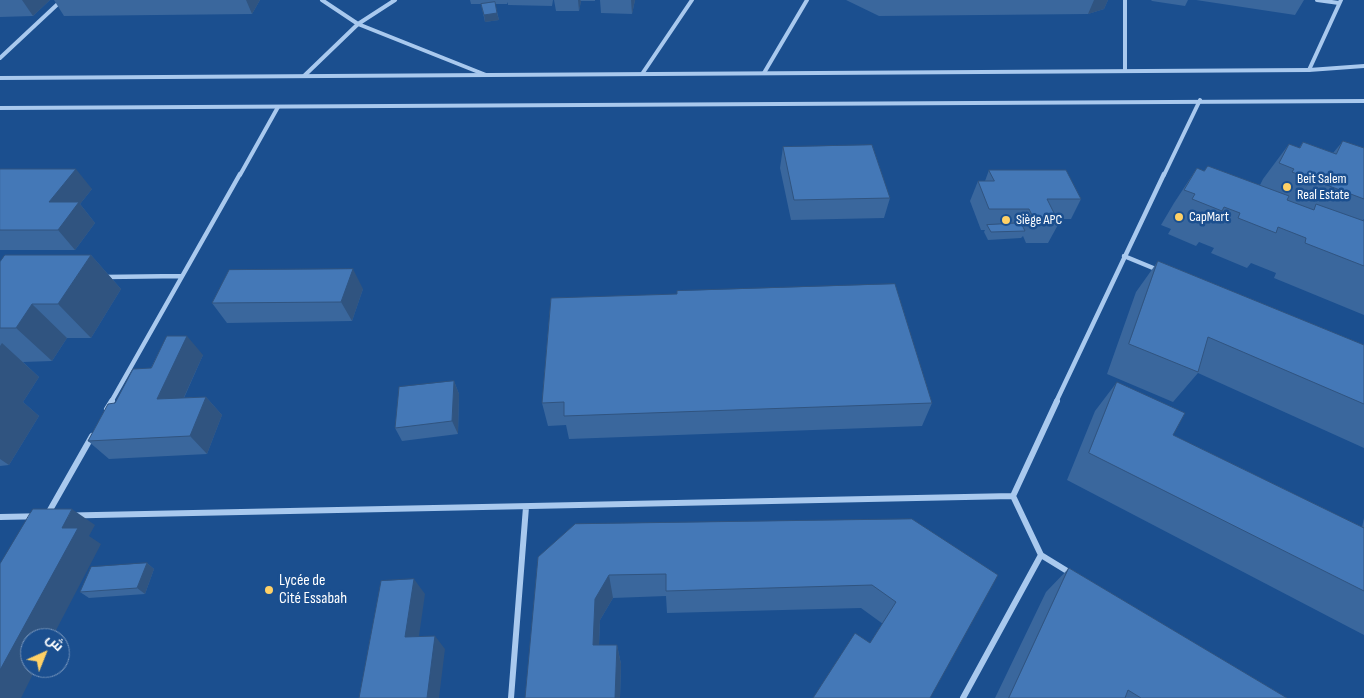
<!DOCTYPE html>
<meta charset="utf-8">
<style>
body{margin:0}
#map{position:relative;width:1364px;height:698px;overflow:hidden;background:#1b4f8f;font-family:"Sofia Sans Condensed",Cairo,sans-serif}
canvas{display:block}
.north{position:absolute;left:20px;top:628px;width:50px;height:50px;box-sizing:border-box;background:#1b4f8f;border:1px solid #7695bc;border-radius:50%;rotate:44deg;font-size:14px;font-weight:700;line-height:20px;text-align:center;color:#fff}
.north::after{content:'';display:block;margin:auto;width:18px;height:22px;background:#ffd166;clip-path:polygon(50% 0,100% 100%,50% 72%,0 100%)}
</style>
<div id="map">
<canvas width="1364" height="698"></canvas>
<div class="north">ش</div>
</div>
<script>
const g = document.querySelector('canvas').getContext('2d');
g.lineJoin = 'round';
function trace(path, color, width, dash) { g.strokeStyle = color; g.lineWidth = width; g.lineCap = dash ? 'butt' : 'round'; g.setLineDash(dash || []); g.stroke(path); }
function fill(path, color) { g.fillStyle = color; g.fill(path, 'evenodd'); }
function drawText(font, color, halo, rows, align = 'center') {
  g.font = font + ' "Sofia Sans Condensed",sans-serif'; g.lineWidth = 5; g.setLineDash([]); g.textBaseline = 'middle'; g.strokeStyle = halo; g.fillStyle = color; for (const [text, x, y, turn = 0] of rows) {
    g.save(); g.translate(x, y); g.rotate((+turn || 0) * Math.PI / 180); g.textAlign = isNaN(turn) ? turn : align; if (halo) g.strokeText(text, 0, 0); g.fillText(text, 0, 0); g.restore();
  }
}
trace(new Path2D(`
 M322 0 358 24 486 75
 M1125 0V71
 M1317 0 1339 3
 M0 58 62 0
 M1309 70 1341 0
 M764 73 807 0
 M642 74 692 0
 M304 76 358 24 395 0
 M240 175 278 107
 M1164 175 1200 100`), '#a9c9ee', 4);
trace(new Path2D(`
 M1124 256 1158 270
 M105 277 182 276
 M111 402 240 174
 M1056 402 1164 174`), '#a9c9ee', 4.5);
trace(new Path2D(`
 M107 409 112 401
 M1013 496 1041 555 1072 574
 M0 517 1013 496 1057 401
 M0 598 92 436
 M511 698 526 507
 M963 698 1041 555`), '#a9c9ee', 6);
fill(new Path2D(`
 M1364 64V68L1309 72 0 80V76L1309 68Z
 M1364 99V103L0 110V106Z`), '#a9c9ee');
fill(new Path2D(`
 M0 0H50L33 16 0 17Z
 M54 0H260L252 14 64 16Z
 M470 0H553L552 6 508 5V2L507 4H495L499 20 485 22 481 4H486H471Z
 M554 0H595V1H581L579 11H556Z
 M600 0H635L632 14 601 13Z
 M846 0H1108L1104 9 1088 14 879 16Z
 M1151 0H1188L1185 6 1152 1Z
 M1196 0H1304L1295 15Z
 M1343 141 1364 148V219L1362 221H1364V315L1274 278 1276 273 1251 263 1247 268 1211 253 1214 248 1199 242 1196 246 1168 234 1171 229 1161 225 1174 203 1197 168 1204 171 1260 185 1263 179 1289 144 1299 148 1303 142 1333 153Z
 M783 147 890 198 884 218 791 220 780 168Z
 M0 169 92 189 80 204 95 223 75 250H0Z
 M989 170 1081 199 1071 219H1057L1059 223 1048 243H1026L1023 236 1021 238 988 240 984 232 985 230H981L970 201 978 181H985Z
 M91 255 121 289 91 338H67L52 361 23 362 39 377 23 402 39 416 9 465 0 466V262Z
 M1158 261 1364 345V448L1198 373 1173 402 1107 374 1136 292Z
 M363 289 352 321 227 323 212 303Z
 M551 298 932 403 922 426 569 439 566 425 548 426 542 403Z
 M203 355 184 398 206 397 222 415 207 454 109 459 88 441 115 403 151 368Z
 M454 381 459 394 458 434 402 441 395 428Z
 M1117 382 1173 435 1362 527 1364 518V635L1067 480 1095 411Z
 M538 557 998 575 870 643 883 624 861 608 667 613 666 596 613 598 600 620 599 645H617L621 664 620 698Z
 M147 563 154 569 145 594 89 598 80 592Z
 M1069 568 1287 698H995L1046 592Z`), '#3a679d');
fill(new Path2D(`
 M22 0H50L33 16Z
 M246 0H260L252 14Z
 M578 0H580L581 1 579 11Z
 M631 0H635L632 14Z
 M1094 0H1108L1104 9 1088 14Z
 M497 13 499 20 485 22 484 15Z
 M76 169 92 189 80 204 95 223 75 250 58 230 49 202Z
 M91 255 121 289 91 338 58 304Z
 M353 269 363 289 352 321 341 302Z
 M32 304 67 338 52 361 16 328Z
 M187 336 203 355 175 417 157 399Z
 M2 343 39 377 23 402 39 416 9 465 0 459V346Z
 M454 381 459 394 458 434 452 421Z
 M206 397 222 415 207 454 190 436Z
 M72 509 95 525 89 536 101 544 52 638H30V668H36L21 698H0V670L62 528Z
 M147 563 154 569 145 594 137 588Z
 M609 575 613 598 600 620 598 665 593 645 595 599Z
 M414 579 425 594 417 650 405 637Z
 M435 636 445 649 439 698H427Z
 M617 645 621 664 620 698H615Z`), '#305480');
const building = new Path2D(`
 M495 2 497 13 484 15 481 4Z
 M1343 141 1364 148V199L1292 172 1294 169 1279 163 1289 144 1300 148 1303 142 1336 154Z
 M872 145 890 198 794 200 783 147Z
 M1208 166 1289 196 1287 200 1314 210 1316 204 1364 221V266L1305 243 1306 238 1278 227 1276 233 1238 218 1240 213 1224 207 1222 211 1192 199 1195 194 1184 190 1197 168 1204 171Z
 M0 169H76L49 202H79L58 230H0Z
 M989 170H1066L1081 199H1047L1059 223H1036L1029 209H989L978 181H994Z
 M1021 223 1025 231 991 232 987 225Z
 M5 255H91L58 304H32L16 328H0V262Z
 M1158 261 1364 345V404L1208 337 1198 372 1129 344Z
 M353 269 341 302 212 303 229 270Z
 M895 284 932 403 564 416V402L542 403 551 298 677 294V291Z
 M167 336H187L157 399 206 397 190 436 88 441 108 404 115 403 133 369 151 368Z
 M454 381 452 421 395 428 399 387Z
 M1117 382 1185 413 1173 435 1364 528V591L1089 453Z
 M33 509H72L62 528H78L0 670V564Z
 M912 519 998 575 930 698H813L855 633 870 643 896 602 872 585 666 591V574L609 575 595 599 593 645H617L615 698H525L538 557 575 524Z
 M147 563 137 588 80 592 91 567Z
 M1069 568 1287 698H1141L1128 690 1125 698H1009Z
 M414 579 405 637 435 636 427 698H359L381 581Z`);
fill(building, '#4478b7');
trace(building, '#305480', 1);
for (const [x, y, r, color] of [
 [1287,187,5,"#ffd166"],
 [1179,217,5,"#ffd166"],
 [1006,220,5,"#ffd166"],
 [269,590,5,"#ffd166"]
]) { const dot = new Path2D(); dot.arc(x, y, r, 0, 2 * Math.PI); g.fillStyle = color; g.fill(dot); trace(dot, '#1b4f8f', 2); }
drawText('14px', '#fff', '#1b4f8f', [
 ["Beit Salem",1297,179],
 ["Real Estate",1297,195],
 ["CapMart",1189,217],
 ["Siège APC",1016,220]
], 'left');
drawText('16px', '#fff', '#1b4f8f', [
 ["Lycée de",279,581],
 ["Cité Essabah",279,599]
], 'left');
</script>
